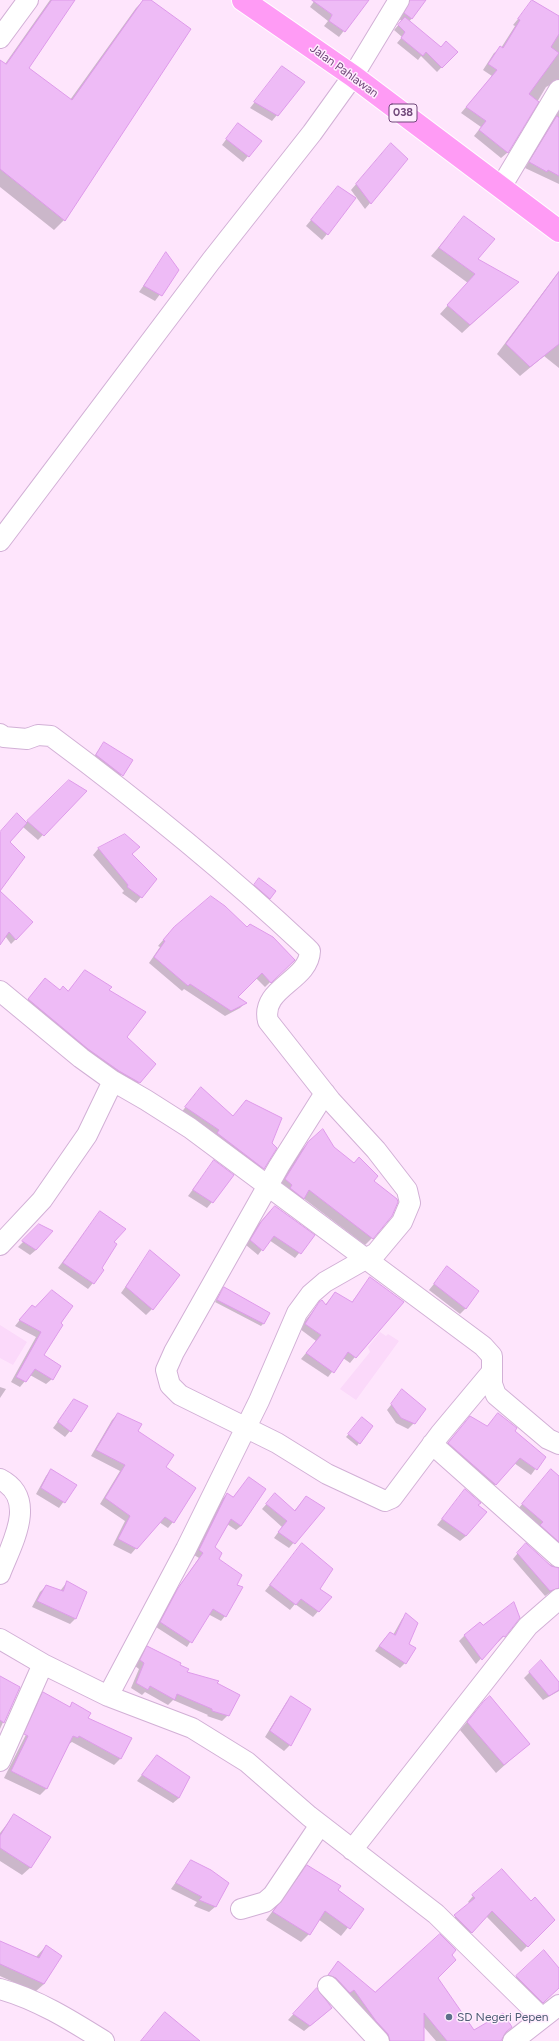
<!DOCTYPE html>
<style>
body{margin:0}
canvas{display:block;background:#fee5fc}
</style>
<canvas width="559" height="2041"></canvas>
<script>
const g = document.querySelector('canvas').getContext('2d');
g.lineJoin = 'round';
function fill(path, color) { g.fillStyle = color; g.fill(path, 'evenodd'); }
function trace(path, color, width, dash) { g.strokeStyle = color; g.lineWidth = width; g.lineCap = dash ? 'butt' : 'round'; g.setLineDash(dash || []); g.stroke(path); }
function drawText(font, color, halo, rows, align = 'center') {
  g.font = font + ' Figtree,sans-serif'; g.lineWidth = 3; g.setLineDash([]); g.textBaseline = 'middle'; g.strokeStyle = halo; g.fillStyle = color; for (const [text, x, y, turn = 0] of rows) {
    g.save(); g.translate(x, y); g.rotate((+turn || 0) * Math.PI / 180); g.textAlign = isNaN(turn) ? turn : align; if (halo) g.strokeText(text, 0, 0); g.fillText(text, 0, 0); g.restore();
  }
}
fill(new Path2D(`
 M0 1325 27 1342 13 1365 0 1358Z
 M380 1332 386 1336 388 1334 399 1341 356 1400 340 1389 370 1352 368 1347Z`), '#fbd9fa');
fill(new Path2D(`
 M50 0H74L28 68 70 100 136 8 144 0H149L64 220 54 230 0 187V61L5 64Z
 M315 0H365L367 1 339 37 324 26 328 21 310 7Z
 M406 0H425L409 22 441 48 456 52 437 72 421 56 418 60 397 43 402 37 394 30 402 21 399 19 405 7Z
 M533 1 559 17V86L552 84 546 87 507 153 501 158 474 136 481 127 461 113 492 76 483 70 494 53 501 48 515 26 513 25Z
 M282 68 304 82 272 121 250 108Z
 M559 110V184L525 168Z
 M233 130 248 156 243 162 222 145Z
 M386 149 407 159 365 209 351 190Z
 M338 187 327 234 322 240 306 226Z
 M464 218 477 260 517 282 462 333 440 314 468 283 431 256Z
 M166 254 178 270 155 301 139 292Z
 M559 271V368L544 356 520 376 497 354Z
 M104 743 132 760 117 781 91 761Z
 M69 781 85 791 38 840 23 827 8 843 0 889V833L26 823Z
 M125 835 131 854 156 879 136 903 122 893 124 891 93 855 98 849Z
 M259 879 269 898 267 901 253 888Z
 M0 892 18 937 11 944 0 929Z
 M247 929 293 960 265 987 256 978 237 997 245 1003 240 1008 225 1016 184 989 182 991 149 963 160 947 158 946 169 933Z
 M40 985 67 992 108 991 126 1037 155 1064 134 1088 23 1005Z
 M196 1093 233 1117 246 1101 271 1144 263 1168 258 1173 181 1113Z
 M308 1143 333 1148 372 1181V1238L365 1245 303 1198 296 1205 278 1187 301 1150Z
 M214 1161 212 1202 207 1208 188 1196Z
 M270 1211 313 1236 295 1258 269 1240 258 1255 246 1245 256 1227Z
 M100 1212 113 1242 93 1283 88 1289 58 1268Z
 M40 1225 36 1250 30 1255 18 1247Z
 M150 1252 152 1309 146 1315 121 1293Z
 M447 1268 466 1308 460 1314 429 1290Z
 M371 1278 374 1334 350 1363 343 1358 328 1377 301 1359 316 1341 300 1329 302 1325 316 1307 325 1305 335 1293 351 1303Z
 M224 1288 269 1313 263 1324 261 1326 215 1302Z
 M26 1312 59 1323 43 1355 52 1379 46 1384 30 1375 20 1387 11 1382 36 1337 15 1326Z
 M0 1387 6 1389 0 1398Z
 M402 1391 414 1423 408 1429 396 1423 387 1410Z
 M74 1400 70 1431 65 1437 53 1428Z
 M118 1414 137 1431 164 1467 173 1522 168 1528 159 1522 131 1554 113 1545 125 1521 100 1504 120 1471 91 1456 112 1420Z
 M360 1421 359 1443 357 1446 346 1437Z
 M465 1423 514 1431 544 1457 531 1475 514 1463 490 1490 443 1448Z
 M51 1470 75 1486 59 1508 36 1494 46 1476Z
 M546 1476 559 1478V1553L518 1509Z
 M465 1490 466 1536 460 1541 437 1525Z
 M227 1494 241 1526 236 1530 227 1524 213 1547 218 1559 236 1585 225 1616 221 1621 208 1614 187 1647 156 1627 174 1594 199 1558 194 1555 222 1499Z
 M306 1497 324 1508 289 1548 274 1538 282 1527 262 1509 270 1500 294 1511Z
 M302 1544 319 1589 331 1597 313 1617 295 1604 290 1610 265 1591Z
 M521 1549 559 1569V1593L551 1592 545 1596 513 1559Z
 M67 1582 76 1618 70 1624 32 1607 40 1592 46 1586 60 1591Z
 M514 1604 504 1636 498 1642 497 1641 476 1664 459 1641 464 1636 483 1627Z
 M406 1615 405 1663 400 1668 375 1651 385 1638 393 1635 402 1619Z
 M148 1647 178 1665 186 1673 216 1684 228 1715 222 1721 207 1716 208 1715 173 1700 168 1705 145 1692 142 1695 131 1688 139 1669 135 1666 142 1653Z
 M541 1661 559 1683V1691L543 1700 524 1678Z
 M0 1677 19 1687 0 1729Z
 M291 1697 310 1709 290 1745 284 1751 265 1737 286 1703Z
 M42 1703 69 1707 72 1704 121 1758 114 1765 72 1742 69 1744 47 1788 40 1795 4 1778Z
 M483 1703 529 1743 496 1773 460 1730Z
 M157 1756 179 1798 173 1803 137 1781Z
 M14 1815 31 1867 22 1875 0 1861V1833Z
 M191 1861 228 1883 215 1907 209 1912 194 1906 197 1902 171 1889Z
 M307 1866 363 1909 341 1936 318 1919 309 1934 301 1942 266 1920 300 1874Z
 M473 1896 531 1902 554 1920 521 1952 486 1916 466 1938 449 1922 470 1904 468 1902Z
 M0 1942 36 1957 46 1946 60 1957 44 1984 35 1992 0 1976Z
 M544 1951 559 1970V1987L534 2010 508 1985Z
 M338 1963 375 1993 436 1978 473 2032 504 2034 500 2041H436L423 2026V2041H382L323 1981Z
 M311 1995 326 2013 304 2031 288 2020Z`), '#0003');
const building = new Path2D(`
 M52 0H75L29 68 72 100 143 0H151L191 29 65 221 0 169V60L6 64Z
 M312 0H369L345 32 329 21 332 15Z
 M410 0H426L412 19 404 13Z
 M532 0 559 16V34L551 47 559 53 529 94 539 102 508 153 479 130 486 121 466 107 497 70 488 64 500 46 503 48 520 20 518 19Z
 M405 17 441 47 446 41 458 52 442 68 426 52 423 56 401 38 405 32 398 25Z
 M282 66 305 82 278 116 254 102Z
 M557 116 559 118V176L548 170 547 172 529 162Z
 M238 123 262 141 249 157 226 139Z
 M391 143 408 159 371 204 356 184Z
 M338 186 356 198 328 235 311 220Z
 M464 216 495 239 478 259 519 282 470 325 447 305 475 274 439 248Z
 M166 252 179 270 162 296 144 286Z
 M559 272V344L530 367 506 344Z
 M104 742 133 760 123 776 96 755Z
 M69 780 87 791 44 836 27 821Z
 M17 813 27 823 10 842 25 857 0 891 33 922 16 940 9 932 0 945V832Z
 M125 834 140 847 132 854 157 879 142 898 127 887 128 885 98 848Z
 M259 878 276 891 270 899 254 885Z
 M211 896 225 906 247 927 250 924 273 937 295 960 271 983 262 973 238 997 247 1003 231 1011 190 984 188 986 154 957 165 941 163 940 174 927Z
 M85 970 112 987 109 990 146 1012 127 1037 156 1064 140 1083 119 1071 88 1049 28 999 45 978 60 990 63 986 68 991Z
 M201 1087 233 1116 246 1100 282 1118 272 1143 277 1148 264 1169 217 1133 219 1130 185 1107Z
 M323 1129 334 1147 354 1163 359 1157 378 1176 374 1181 397 1199 398 1202 392 1216 373 1239 309 1190 304 1199 290 1188 292 1185 285 1179 308 1142Z
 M214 1160 234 1175 213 1203 193 1190Z
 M275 1206 315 1235 301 1254 274 1236 263 1251 250 1240 261 1222Z
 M100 1211 126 1229 114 1242 117 1244 102 1268 104 1270 94 1284 63 1263Z
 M39 1224 53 1231 36 1250 22 1241Z
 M150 1250 180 1275 153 1310 126 1287Z
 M447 1266 479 1291 466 1309 434 1284Z
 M370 1277 404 1302 356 1358 348 1352 334 1373 306 1353 321 1335 305 1324 319 1302 322 1300 326 1305 335 1292 352 1302Z
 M224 1287 270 1313 264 1324 217 1300Z
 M52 1290 73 1306 61 1323 63 1325 44 1355 61 1366 53 1380 35 1369 26 1382 16 1377 41 1332 19 1320 32 1305 35 1307Z
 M402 1389 426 1409 415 1424 401 1418 391 1404Z
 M74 1399 88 1406 71 1432 58 1422Z
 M118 1413 142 1424 138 1431 174 1455 166 1467 196 1488 174 1523 165 1517 137 1549 118 1539 130 1516 105 1498 125 1465 96 1450Z
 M498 1413 517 1428 515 1431 546 1457 537 1470 520 1458 496 1485 448 1443 470 1416 487 1426Z
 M362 1417 373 1426 360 1444 348 1434Z
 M51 1469 77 1485 65 1503 41 1488Z
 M551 1469 559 1476V1542L540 1525 543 1522 522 1504Z
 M249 1477 266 1489 241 1526 231 1519 215 1547 222 1553 219 1559 242 1575 237 1585 243 1587 226 1617 213 1609 192 1643 160 1622 178 1588 203 1553 199 1550 227 1493 233 1497Z
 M465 1489 481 1503 478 1505 487 1512 466 1536 442 1519Z
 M275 1493 295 1511 306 1496 325 1508 295 1544 278 1532 287 1521 266 1504Z
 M302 1543 333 1569 320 1589 332 1597 319 1612 301 1599 296 1605 270 1585Z
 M526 1543 551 1566 559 1568V1588L550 1591 517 1553Z
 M67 1581 87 1592 76 1619 37 1601 46 1585 63 1591Z
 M514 1602 520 1618 505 1637 503 1636 482 1660 464 1635 480 1622 483 1625Z
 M406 1613 418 1623 409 1644 416 1648 406 1664 379 1646 390 1632 395 1635Z
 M147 1646 181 1663 180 1665 189 1669 187 1672 219 1681 217 1683 240 1695 229 1716 212 1711V1709L177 1694 175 1700 150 1686 148 1690 136 1683 144 1663 140 1660Z
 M541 1660 559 1682V1690L549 1696 529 1672Z
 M0 1676 20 1687 4 1723 0 1720Z
 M43 1692 70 1707 72 1702 91 1713 88 1718 132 1738 121 1759 79 1736 78 1738 73 1736 47 1789 11 1771 28 1736 24 1734Z
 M291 1696 311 1709 291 1746 270 1731Z
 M490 1696 530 1744 504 1765 467 1722 483 1702Z
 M157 1755 190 1777 179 1798 142 1775Z
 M14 1814 51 1837 31 1868 0 1848V1836Z
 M191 1860 211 1870 229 1883 216 1907 199 1900 202 1897 176 1883Z
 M307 1865 341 1886 338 1890 364 1909 350 1929 325 1911 310 1935 273 1912Z
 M502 1869 531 1901 535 1897 555 1920 528 1947 492 1911 472 1933 454 1915 475 1898 472 1895Z
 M440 1934 456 1950 452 1955 456 1960 438 1978 474 2030 503 2013 512 2027 506 2032 501 2041H447L424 2013V2041H390L388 2034 376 2021 354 1990 350 1993 336 1978 328 1975 338 1961 375 1992Z
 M0 1941 39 1958 46 1945 62 1956 44 1984 0 1964Z
 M544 1950 559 1968V1988L543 2003 516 1976Z
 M317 1988 332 2008 310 2026 293 2014Z
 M165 2012 200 2041H141Z`);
fill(building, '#eebbf6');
trace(building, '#de9aea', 1);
const street = new Path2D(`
 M0 38 28 0
 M501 187 559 90
 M0 541 211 261 312 133 353 76 399 0
 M0 734 4 737 27 739 38 735 51 736C140 802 225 871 306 947L310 951C309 981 260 988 268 1021L331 1101 376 1150 407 1190 410 1203 402 1222 376 1253 325 1282 311 1294 297 1313 259 1401 186 1549 108 1696
 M0 991 81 1058 113 1081 87 1135 42 1200 0 1245
 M113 1081 146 1100 190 1128 483 1346 492 1356V1384L496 1395 548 1439 559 1444
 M325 1093 279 1166 174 1352 166 1370 170 1385 180 1395 277 1443 327 1474 385 1501 392 1498 440 1434 491 1373
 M432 1444 559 1557
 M0 1479C39 1499 11 1545 0 1574
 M0 1639 43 1664 108 1696 192 1728 247 1762 309 1816 436 1914 542 2018
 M0 1761 43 1664
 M352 1850 528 1626 559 1599
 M241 1909 265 1902 273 1895 320 1825
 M328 1986 379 2041
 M0 1989C37 1999 72 2021 104 2041
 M513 2041 559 2005`);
const primary = new Path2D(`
 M243 0 353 76 559 231`);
trace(street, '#d2b0d6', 22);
trace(primary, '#fff', 24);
trace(street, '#fff', 20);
trace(primary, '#ff9bf5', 22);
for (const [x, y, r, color] of [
 [449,2017,4,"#5c6f8a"]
]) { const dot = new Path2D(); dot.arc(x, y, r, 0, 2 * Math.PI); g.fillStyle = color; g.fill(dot); trace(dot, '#ffedfe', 1.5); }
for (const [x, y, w] of [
 [403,113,28]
]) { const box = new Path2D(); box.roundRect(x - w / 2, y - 9, w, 18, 3); g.fillStyle = '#ffedfe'; g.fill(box); trace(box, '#71487a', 1); }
drawText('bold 11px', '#71487a', null, [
 ["038",403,113]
]);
drawText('12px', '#71487a', '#ffedfe', [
 ["Jalan Pahlawan",344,71,36]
]);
drawText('12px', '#4e5e75', '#ffedfe', [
 ["SD Negeri Pepen",457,2017]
], 'left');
</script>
